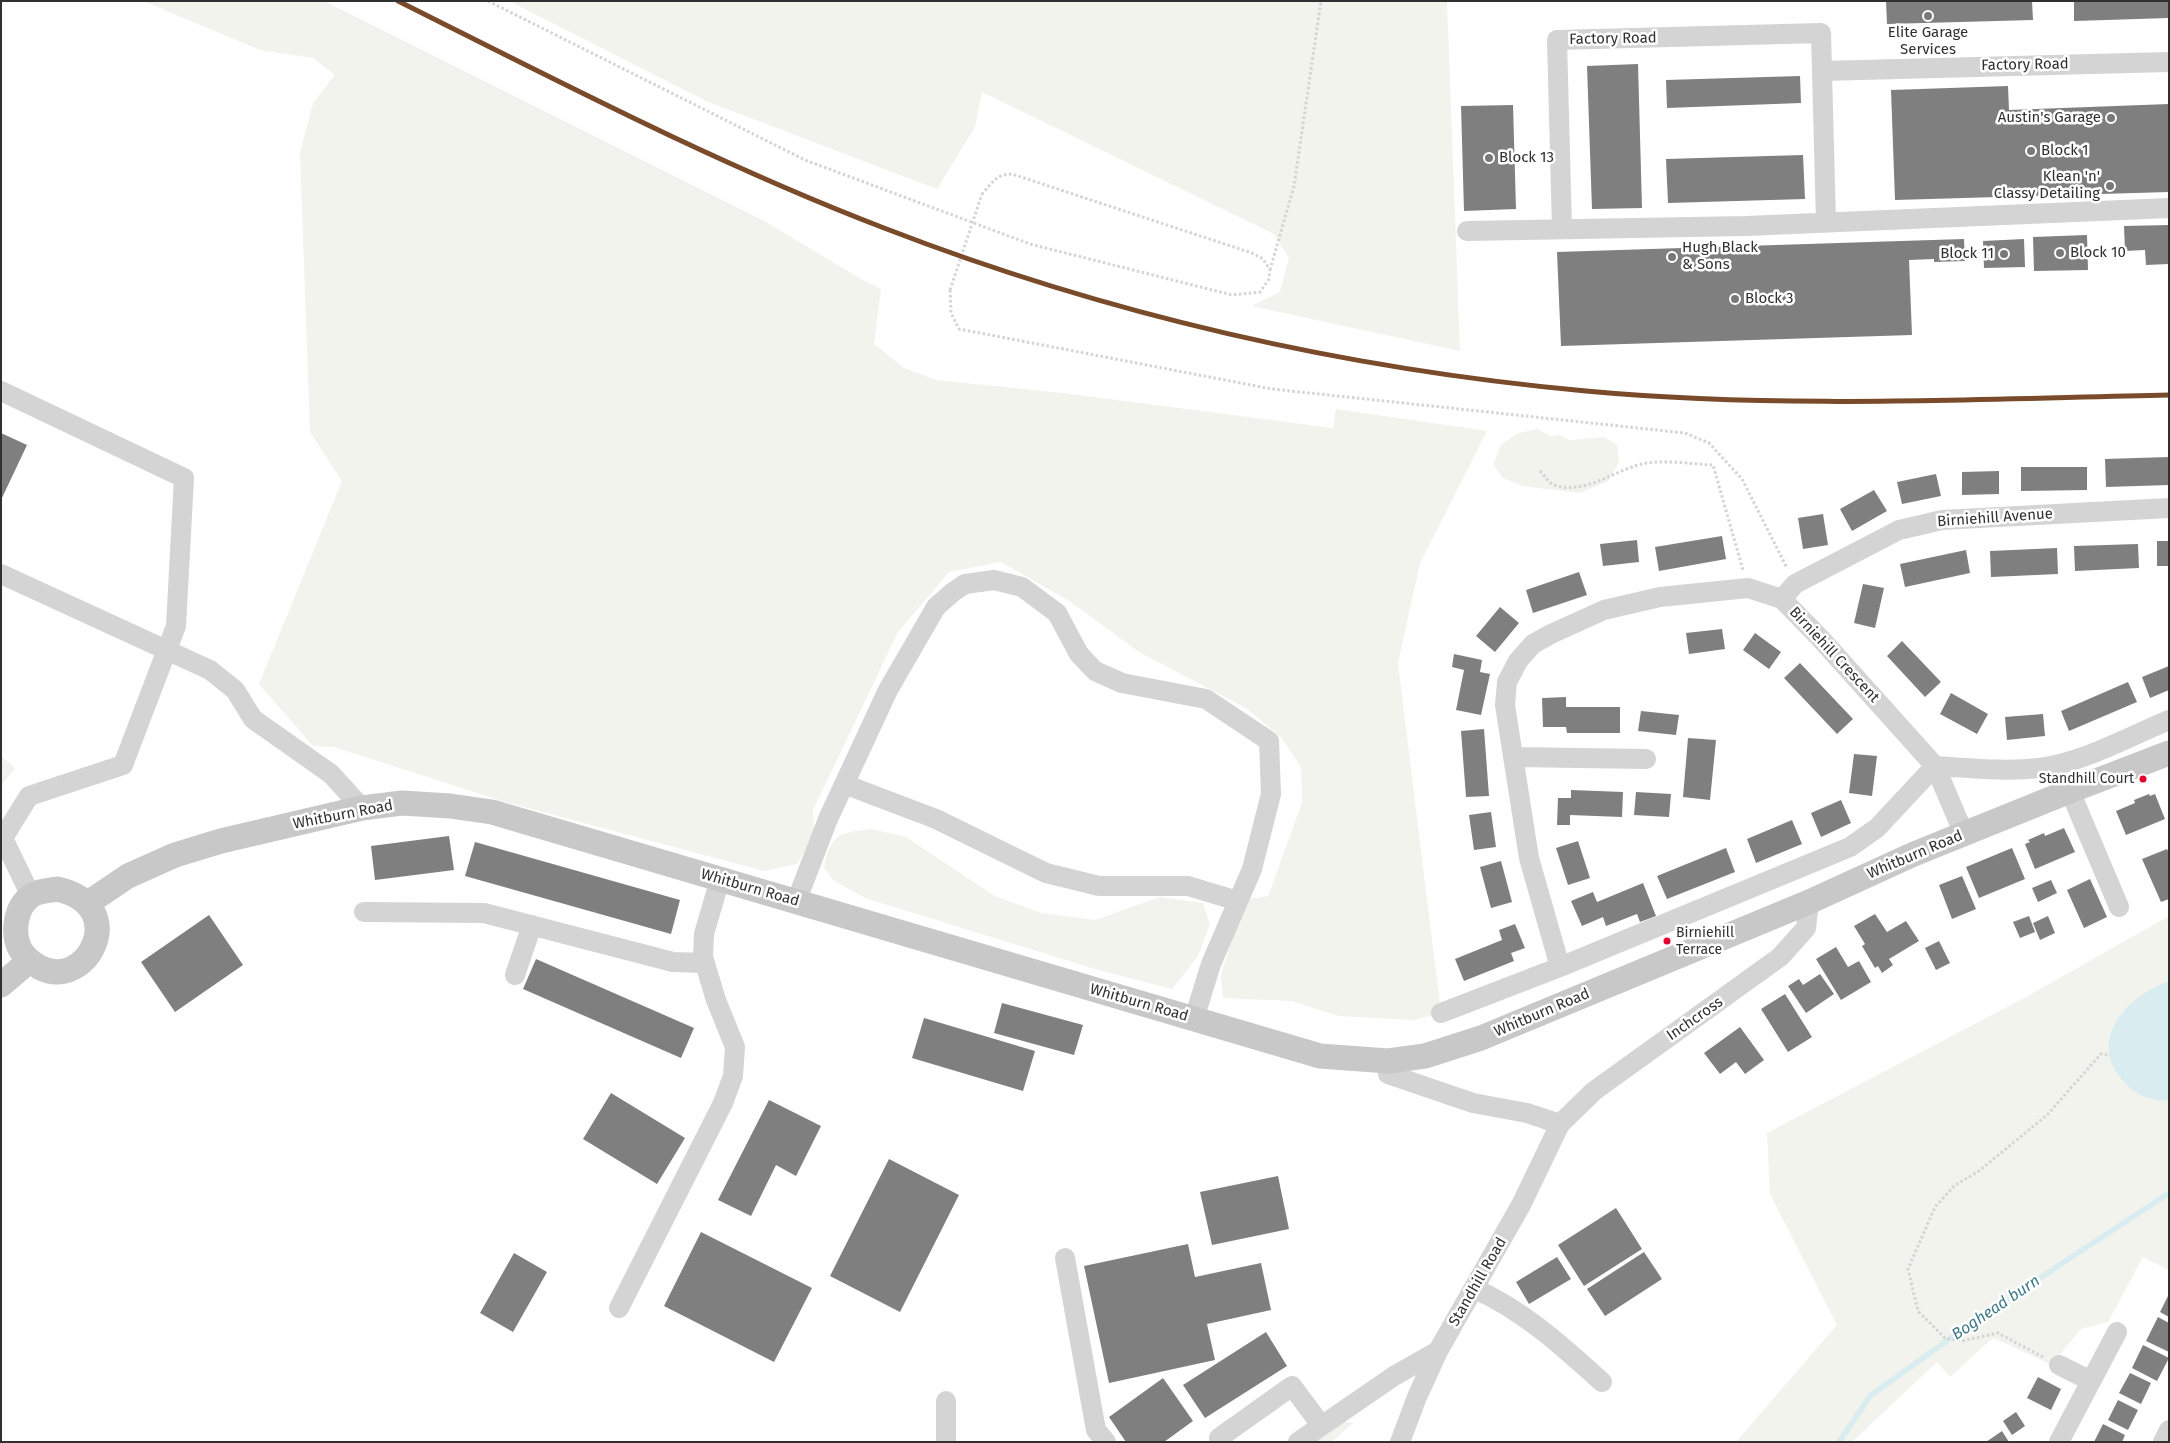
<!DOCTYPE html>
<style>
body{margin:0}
#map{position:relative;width:2170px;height:1443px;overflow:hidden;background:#fff;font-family:"Fira Sans",sans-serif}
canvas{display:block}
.frame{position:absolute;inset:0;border:2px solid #303030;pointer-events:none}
</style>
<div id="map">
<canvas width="2170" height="1443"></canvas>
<div class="frame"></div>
</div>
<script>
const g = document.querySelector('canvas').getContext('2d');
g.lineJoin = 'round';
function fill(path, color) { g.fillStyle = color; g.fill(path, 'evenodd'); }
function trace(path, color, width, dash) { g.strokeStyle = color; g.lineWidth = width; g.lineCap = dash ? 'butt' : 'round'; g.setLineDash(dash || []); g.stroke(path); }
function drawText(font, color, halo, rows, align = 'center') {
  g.font = font + ' "Fira Sans",sans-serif'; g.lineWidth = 5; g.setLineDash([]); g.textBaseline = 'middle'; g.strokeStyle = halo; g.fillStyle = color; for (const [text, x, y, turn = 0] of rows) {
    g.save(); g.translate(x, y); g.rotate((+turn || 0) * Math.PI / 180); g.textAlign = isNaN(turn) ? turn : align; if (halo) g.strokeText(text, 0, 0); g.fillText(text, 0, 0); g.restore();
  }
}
fill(new Path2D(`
 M143 1H324L766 222 861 279 881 289 874 344 904 368 936 380 1062 393 1333 428 1336 409 1487 431 1420 563 1398 663 1441 1013 1413 1020 1339 1016 1292 1001 1223 998 1221 975 1244 900 1268 896 1302 803 1301 767 1281 737 1246 708 1139 652 1071 602 1001 562 949 572 898 632 813 810 814 836 797 864 764 871 502 801 334 747 313 746 259 684 342 481 310 432 300 153 313 103 335 75 313 58 260 50Z
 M509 1H1447L1460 351 1252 306 1280 292 1289 258 1274 234 982 92 975 127 937 189 706 101Z
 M1538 429 1550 436 1559 435 1570 440 1604 437 1617 445 1619 462 1608 481 1580 493 1522 486 1503 478 1493 464 1501 445 1518 433Z
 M1 756 15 768 1 786Z
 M872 829 906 837 995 896 1041 913 1095 920 1160 897 1203 903 1210 924 1198 956 1172 989 1095 969 865 898 833 880 824 868C830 833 840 833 872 829Z
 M2169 916V1270L2143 1257 2108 1322 2081 1329 2061 1353 2054 1366 1994 1338C1978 1349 1966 1364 1950 1377L1937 1362 1852 1442H1736L1837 1325 1770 1194 1767 1133 2028 996Z
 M1340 1421 1353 1423 1332 1442H1313Z`), '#f1f3ec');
fill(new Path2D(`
 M2169 981V1100C2158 1102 2142 1097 2133 1090 2082 1049 2120 999 2169 981Z`), '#d9ecf0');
trace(new Path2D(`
 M1839 1442 1870 1396 1973 1322 2169 1193`), '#d9ecf0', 5.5);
fill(new Path2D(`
 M1886 1H2032L2033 20 1887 24Z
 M2074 1H2169V18L2074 21Z
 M1638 64 1642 208 1592 209 1587 66Z
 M1800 76 1801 103 1667 108 1666 80Z
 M2008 86 2009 110 2169 104V192L1895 200 1891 90Z
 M1513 105 1516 209 1464 211 1461 106Z
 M1803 155 1805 199 1668 203 1666 159Z
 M2169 225V264L2146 265 2145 250 2125 251 2124 226Z
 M2087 235 2088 270 2034 271 2033 237Z
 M1964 239 1965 261 1934 262V259L1909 260 1912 335 1561 346 1557 252Z
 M2024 239 2025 267 1984 268 1983 241Z
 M1 433 27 445 1 500Z
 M2169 457V485L2106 487 2105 459Z
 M2021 467H2087V490L2021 491Z
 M1999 471V494L1962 495V472Z
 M1936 474 1941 496 1902 504 1897 482Z
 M1874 490 1887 511 1852 531 1840 509Z
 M1823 514 1828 545 1803 549 1798 518Z
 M1722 536 1726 559 1659 571 1655 547Z
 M1637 540 1639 562 1603 566 1600 544Z
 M2157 541H2169V566H2157Z
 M2138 544 2139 568 2075 571 2074 546Z
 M2057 548 2058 574 1991 577 1990 551Z
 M1966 550 1970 573 1905 587 1900 564Z
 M1579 572 1587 595 1533 613 1526 590Z
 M1863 584 1884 588 1875 628 1854 623Z
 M1500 607 1519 623 1495 652 1476 636Z
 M1722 629 1725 649 1689 654 1686 633Z
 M1755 633 1781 652 1769 669 1743 650Z
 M1902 641 1941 682 1925 697 1887 656Z
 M1454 654 1482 660 1480 672 1490 674 1481 715 1456 710 1464 670 1452 667Z
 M1800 663 1853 719 1837 734 1784 678Z
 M2169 666V690L2150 698 2142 677Z
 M2128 682 2137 702 2069 731 2061 711Z
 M1951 693 1988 714 1977 734 1940 714Z
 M1566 697V707H1620V733H1567L1566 727H1543L1542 698Z
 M1641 711 1679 715 1676 735 1638 731Z
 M2043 714 2045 736 2007 740 2005 717Z
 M1484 729 1489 796 1466 797 1461 731Z
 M1688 738 1716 740 1710 800 1683 797Z
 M1854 754 1877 756 1872 796 1849 793Z
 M1571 790 1623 792 1622 817 1570 815V825H1557L1558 798H1571Z
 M1636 792 1671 794 1669 817 1634 815Z
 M2149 794 2150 796 2155 794 2165 819 2126 835 2116 811 2135 803 2134 800Z
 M1841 800 1851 823 1821 837 1811 813Z
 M1491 812 1496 847 1474 850 1469 815Z
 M1792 820 1802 844 1756 863 1747 839Z
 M2064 828 2075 852 2035 869 2025 844 2030 842 2028 840 2044 833 2045 836Z
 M449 836 454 870 375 880 371 846Z
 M1578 841 1590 878 1568 885 1556 848Z
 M475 842 680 900 671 934 465 876Z
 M1726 848 1735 872 1667 899 1657 876Z
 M2012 848 2025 879 1979 898 1966 867Z
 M2167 849 2169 853V899L2161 902 2142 859Z
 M1501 861 1512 902 1491 908 1480 867Z
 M1962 876 1976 909 1952 919 1939 885Z
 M2090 879 2107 917 2084 928 2067 890Z
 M2051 880 2057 893 2038 902 2032 888Z
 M1643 883 1656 916 1640 922 1637 914 1606 926 1603 917 1582 926 1571 901 1593 892 1597 902Z
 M1875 914 1887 932 1906 921 1919 941 1889 959 1893 965 1882 973 1878 966 1875 968 1862 946 1865 944 1854 926Z
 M209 915 243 965 175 1012 141 962Z
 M2029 916 2035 932 2020 938 2013 922Z
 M2048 916 2055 933 2040 940 2033 923Z
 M1515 924 1525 948 1511 953 1514 961 1464 981 1455 959 1502 940 1499 930Z
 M1939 941 1950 963 1936 970 1925 948Z
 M1836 947 1848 967 1859 961 1871 982 1841 1000 1816 959Z
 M536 959 694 1028 681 1058 523 989Z
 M1820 974 1834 994 1806 1013 1788 986 1799 979 1803 985Z
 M1785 994 1812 1037 1788 1052 1761 1009Z
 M1002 1003 1083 1025 1074 1055 994 1033Z
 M924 1018 1035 1051 1023 1091 912 1058Z
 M1740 1027 1764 1060 1745 1074 1736 1062 1720 1074 1704 1053Z
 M611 1093 685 1138 657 1184 583 1139Z
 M769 1100 821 1126 796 1176 776 1165 751 1216 718 1200Z
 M889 1159 959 1195 900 1312 830 1276Z
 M1278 1176 1289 1229 1212 1245 1200 1192Z
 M1616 1208 1642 1249 1584 1286 1558 1245Z
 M701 1232 812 1288 774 1362 664 1306Z
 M1188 1244 1195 1277 1261 1263 1271 1310 1207 1324 1215 1360 1109 1383 1084 1266Z
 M1644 1252 1662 1279 1605 1316 1587 1289Z
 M514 1253 547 1272 513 1332 480 1313Z
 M1557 1257 1571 1279 1529 1304 1516 1282Z
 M2169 1294V1317L2160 1312Z
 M2158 1317 2169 1323V1352L2146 1341Z
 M1266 1332 1287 1366 1205 1418 1183 1385Z
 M2143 1345 2169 1358 2157 1381 2132 1368Z
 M2130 1373 2151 1383 2141 1404 2119 1393Z
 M2038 1377 2061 1389 2051 1410 2027 1398Z
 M1163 1378 1193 1421 1164 1442H1126L1109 1417Z
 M2118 1400 2138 1410 2128 1430 2108 1420Z
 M2016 1412 2025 1426 2012 1435 2003 1421Z
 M2103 1424 2125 1435 2122 1442H2094Z
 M2002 1431 2009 1442H1986Z`), '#7f7f7f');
trace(new Path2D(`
 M488 1 805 160 1030 244 1232 295 1260 292 1269 279 1270 270 1263 259 1252 253 1012 174C996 174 992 183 982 194
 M1270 270 1294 186 1321 1
 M950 290 951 313 959 329 1272 389 1685 433 1709 443 1742 479 1787 568
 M1540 471C1544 475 1549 483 1554 485 1586 496 1616 468 1647 463 1669 460 1692 464 1713 465L1743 570
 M2043 1357 1998 1333 1962 1341 1945 1338 1918 1311 1908 1269 1935 1207 1954 1186 1979 1171 2047 1115 2101 1054 2110 1055`), '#d4d4d4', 3, [2.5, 2.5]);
trace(new Path2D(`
 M1822 71 2169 62
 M1562 229 1557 40 1821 33 1826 223
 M1467 231 1746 226 2169 208
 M1 391 184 478 176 626 123 765 29 796 3 838 31 896
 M1 574 210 670 235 690 253 719 331 774 362 808
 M1782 599 1795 584 1899 530 1942 520 2169 508
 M1514 757 1646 759
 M844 784 936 819 1046 873 1099 886H1188L1238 901
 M2070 791 2119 907
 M796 902 828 819 888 690 936 607 953 592 965 584 994 580 1022 587 1057 613 1079 654 1095 671 1122 683 1206 699 1269 741 1271 794 1252 869 1211 964 1194 1019
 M364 912 484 913 673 962 705 963
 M1560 967 1529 858 1505 705 1507 682 1518 661 1533 644 1551 634 1604 610 1660 597 1748 588 1782 599 1820 638 1935 766 1964 834
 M515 975 532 925
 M1441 1013 1560 967 1850 847 1877 828 1935 766C1970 768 2004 772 2039 768 2084 762 2128 737 2169 720
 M1388 1061V1074L1473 1103 1527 1113 1560 1124
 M1065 1258 1096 1430 1106 1442
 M1475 1289C1523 1310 1563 1347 1602 1382
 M619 1308 723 1103 733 1076 735 1047 716 1000 703 957 704 934 720 879
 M2059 1365 2091 1381
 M946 1401V1442
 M1219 1438 1292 1386 1321 1425
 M1298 1442 1394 1376 1438 1351
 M1400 1442 1417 1397 1438 1351 1521 1205 1560 1124 1594 1091 1780 957 1806 928 1809 902
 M2059 1442 2117 1332
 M2163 1442 2169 1430`), '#d4d4d4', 20);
trace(new Path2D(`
 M57 889C133 906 86 993 39 967 31 962 24 957 20 949 12 933 15 907 31 896 37 891 49 891 57 889Z
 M88 903 128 876 175 855 221 841 362 808 402 803 450 806 492 812 1320 1056 1388 1061 1425 1056 1481 1038 1809 902 1914 854 2070 791 2169 753
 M1 985 29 961`), '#c8c8c8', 25);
trace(new Path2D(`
 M950 290 982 194`), '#d4d4d4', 3, [2.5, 2.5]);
trace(new Path2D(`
 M398 1C558 81 717 164 884 228 1109 315 1346 369 1586 391 1779 409 1975 399 2169 395`), '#7a4b2a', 5);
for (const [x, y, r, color] of [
 [1928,16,5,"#787878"],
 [2111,118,5,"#787878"],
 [2031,151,5,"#787878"],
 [1489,158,5,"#787878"],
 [2110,186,5,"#787878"],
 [2060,253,5,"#787878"],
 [2004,254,5,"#787878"],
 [1672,257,5,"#787878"],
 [1735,299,5,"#787878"],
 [2143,779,4.5,"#e4002b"],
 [1667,941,4.5,"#e4002b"]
]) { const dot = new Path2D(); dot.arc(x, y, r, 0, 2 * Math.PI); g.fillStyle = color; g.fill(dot); trace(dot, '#fff', 2); }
drawText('14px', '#303030', '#fff', [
 ["Standhill Court",2134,779],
 ["Birniehill",1676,933,"left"],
 ["Terrace",1676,950,"left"]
], 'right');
drawText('15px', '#303030', '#fff', [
 ["Elite Garage",1928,33,"center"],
 ["Services",1928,50,"center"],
 ["Austin's Garage",2101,118,"right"],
 ["Block 1",2041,151],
 ["Block 13",1499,158],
 ["Klean 'n'",2100,177,"right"],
 ["Classy Detailing",2100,194,"right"],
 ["Hugh Black",1682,248],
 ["& Sons",1682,265],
 ["Block 10",2070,253],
 ["Block 11",1994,254,"right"],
 ["Block 3",1745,299]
], 'left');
drawText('15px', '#303030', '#fff', [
 ["Factory Road",1613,39,-1],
 ["Factory Road",2025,65,-1],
 ["Birniehill Avenue",1995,518,-4],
 ["Birniehill Crescent",1834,655,47],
 ["Whitburn Road",343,815,-11],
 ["Whitburn Road",1915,855,-23],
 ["Whitburn Road",750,888,16],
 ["Whitburn Road",1139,1003,16],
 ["Whitburn Road",1542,1013,-23],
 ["Inchcross",1695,1019,-35],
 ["Standhill Road",1478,1282,-60]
]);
drawText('italic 16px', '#407c88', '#fff', [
 ["Boghead burn",1996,1308,-34]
]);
</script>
